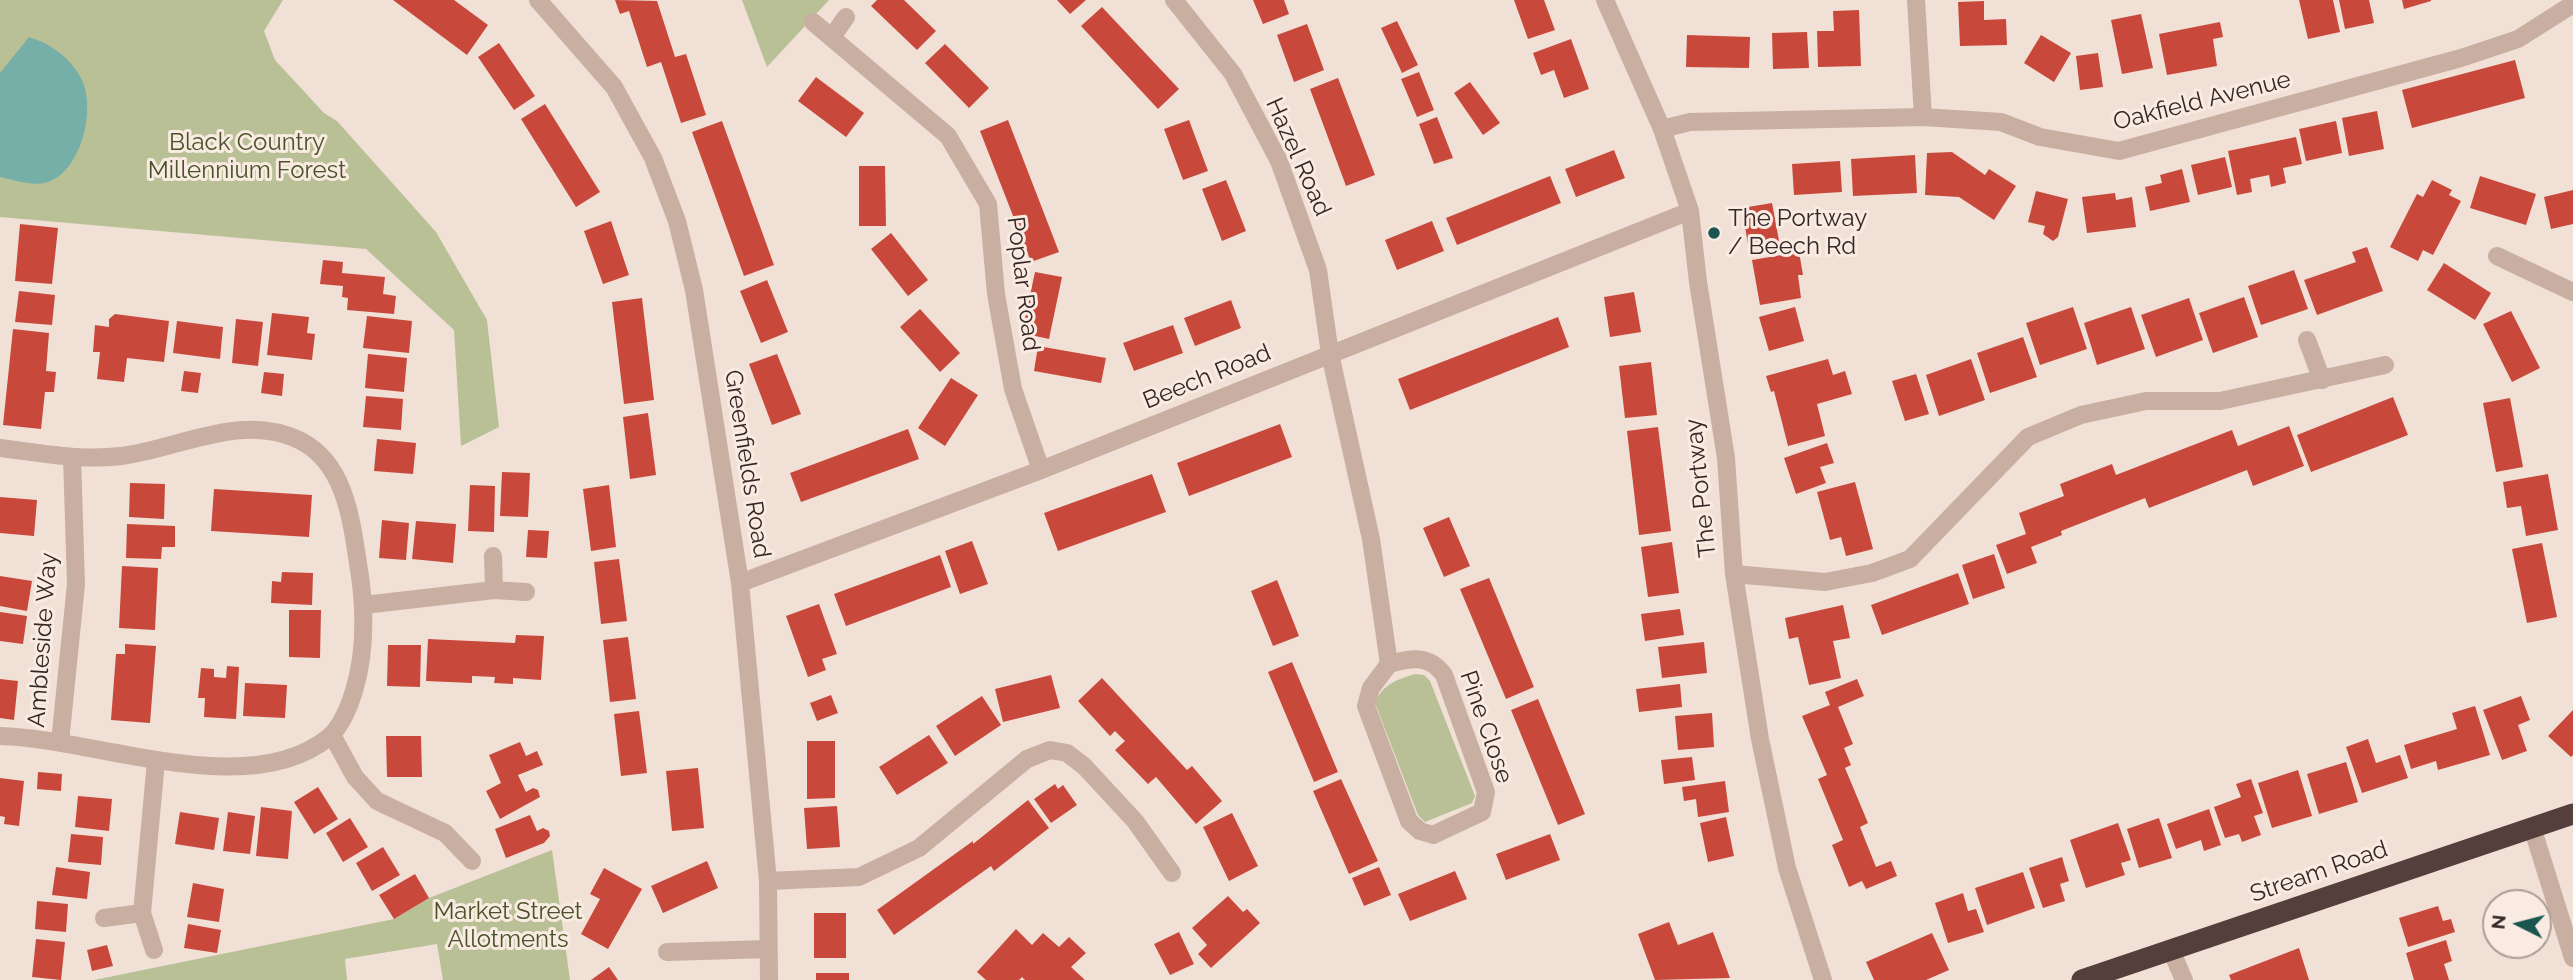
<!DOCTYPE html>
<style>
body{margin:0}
#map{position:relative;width:2573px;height:980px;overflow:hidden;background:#f1e0d6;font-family:Raleway,sans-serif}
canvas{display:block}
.north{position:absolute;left:2482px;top:889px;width:70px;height:70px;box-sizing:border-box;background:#f9ebe2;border:2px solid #aa9d96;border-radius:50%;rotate:276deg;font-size:19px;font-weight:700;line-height:28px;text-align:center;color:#342725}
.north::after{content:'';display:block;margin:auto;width:24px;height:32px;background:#1a5550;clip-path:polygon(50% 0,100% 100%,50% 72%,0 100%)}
</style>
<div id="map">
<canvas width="2573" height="980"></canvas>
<div class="north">N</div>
</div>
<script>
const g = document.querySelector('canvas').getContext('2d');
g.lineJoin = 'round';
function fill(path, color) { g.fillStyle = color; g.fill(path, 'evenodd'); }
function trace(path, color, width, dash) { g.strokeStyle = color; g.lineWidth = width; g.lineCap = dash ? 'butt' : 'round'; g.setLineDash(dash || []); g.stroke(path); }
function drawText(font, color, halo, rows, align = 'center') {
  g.font = font + ' Raleway,sans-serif'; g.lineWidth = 6; g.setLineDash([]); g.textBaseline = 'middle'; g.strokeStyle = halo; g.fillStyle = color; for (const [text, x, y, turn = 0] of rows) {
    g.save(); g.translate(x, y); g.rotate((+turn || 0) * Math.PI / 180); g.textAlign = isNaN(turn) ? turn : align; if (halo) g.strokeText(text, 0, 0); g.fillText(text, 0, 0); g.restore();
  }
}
fill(new Path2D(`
 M0 0H283L264 31 275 60 324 113 337 121 436 232 487 320 499 427 461 446 454 330 366 249 0 217Z
 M742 0H829L767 67Z
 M1415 674 1424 675 1430 681 1475 796 1472 803 1425 822 1418 815 1375 703C1383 684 1396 680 1415 674Z
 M552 850 570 980H443L437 944 345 959 347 980H94L394 919 429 898Z`), '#b9c096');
fill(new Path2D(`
 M29 37C52 44 71 58 82 80 96 110 81 171 48 182 34 187 14 180 0 177V73Z`), '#75afa8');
fill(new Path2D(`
 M393 0H454L488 25 467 55Z
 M615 0 657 1 675 57 686 54 706 115 681 123 661 62 647 67 629 11 620 14Z
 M877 0H904L936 31 917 50 871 6Z
 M1057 0H1086L1070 14Z
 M1253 0H1284L1289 14 1263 24Z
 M1514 0H1544L1555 30 1528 39Z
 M2299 0H2333L2340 32 2308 39Z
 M2339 0H2369L2374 23 2345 29Z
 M2402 0H2431V1L2404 9Z
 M1984 1V20L2006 19 2007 45 1960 46 1958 2Z
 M1102 7 1179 89 1158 109 1081 26Z
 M1859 10 1861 66 1818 67 1817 31H1834L1833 11Z
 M2141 14 2153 68 2122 74 2111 20Z
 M1397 21 1418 65 1402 73 1381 28Z
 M2220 22 2223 37 2213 39 2217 66 2167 75 2159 34Z
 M1307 24 1324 70 1294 82 1277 35Z
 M1807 32 1809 68 1773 69 1772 33Z
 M1687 35 1750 37 1749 68 1686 67Z
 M2041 35 2071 53 2054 82 2024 63Z
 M1571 39 1589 89 1564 98 1554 70 1541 75 1533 53Z
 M499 43 535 96 514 110 478 57Z
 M945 44 989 88 969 108 925 63Z
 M2098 53 2103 87 2080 90 2076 56Z
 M2515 60 2525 98 2412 128 2402 90Z
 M1419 72 1434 110 1417 117 1401 79Z
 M816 77 864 113 846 137 798 101Z
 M1338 78 1375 175 1346 186 1310 89Z
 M1470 82 1500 123 1483 135 1454 93Z
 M545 104 600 192 576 207 521 119Z
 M2377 111 2384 149 2349 156 2342 118Z
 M1437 117 1453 158 1434 164 1419 124Z
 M1008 120 1059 252 1031 262 980 131Z
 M1189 120 1208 171 1183 180 1164 129Z
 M722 121 774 265 744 276 692 132Z
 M2336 121 2342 153 2306 161 2299 129Z
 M2296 137 2302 164 2283 168 2286 183 2271 187 2269 175 2250 179 2252 192 2237 195 2228 151Z
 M1614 150 1625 178 1576 197 1565 169Z
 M1952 152 1985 175 1989 169 2016 186 1994 220 1959 197 1925 195 1927 153Z
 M1915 155 1917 193 1853 196 1851 159Z
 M2225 157 2232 187 2198 195 2191 165Z
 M1840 161 1842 192 1794 195 1792 164Z
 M859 166H885L886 226H859Z
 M2182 169 2190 202 2150 211 2145 187 2162 183 2160 175Z
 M1550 176 1561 203 1457 245 1446 218Z
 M2480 176 2536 194 2526 225 2470 208Z
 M1226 180 1246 231 1222 241 1202 189Z
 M2432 180 2452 190 2449 195 2461 201 2433 255 2423 250 2418 261 2390 247 2417 194 2423 197Z
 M2573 190V224L2551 229 2544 197Z
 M2036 191 2068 199 2058 237 2053 241 2043 234 2045 226 2028 222Z
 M2115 193 2116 200 2132 197 2136 227 2087 233 2082 197Z
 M1772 203 1780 246 1749 251 1742 208Z
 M611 221 629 275 603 284 584 231Z
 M1432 221 1444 251 1397 270 1385 240Z
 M20 224 58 228 52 284 15 281Z
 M891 233 928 280 908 296 871 249Z
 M2367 247 2383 291 2317 315 2304 280 2356 262 2352 252Z
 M1799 252 1803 275H1798L1801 298 1760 305 1752 260Z
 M323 260 343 262 342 273 385 277 383 294 396 296 394 314 347 310 348 298 342 297 343 286 320 284Z
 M2444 263 2491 293 2475 320 2427 290Z
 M2294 270 2308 309 2261 325 2248 286Z
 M1035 272 1062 277 1049 339 1022 333Z
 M767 280 788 332 761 343 740 291Z
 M19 291 55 295 52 325 15 322Z
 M1634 292 1641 332 1610 337 1604 297Z
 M2244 297 2258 337 2213 353 2199 313Z
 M642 298 654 400 624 404 612 302Z
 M2189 298 2203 340 2156 357 2141 315Z
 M1231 300 1241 328 1195 346 1184 318Z
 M1795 307 1804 341 1769 351 1759 317Z
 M2073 307 2087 349 2040 365 2026 323Z
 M2131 307 2145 349 2097 365 2084 323Z
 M920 309 960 353 940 372 900 327Z
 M2511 311 2540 368 2512 382 2483 324Z
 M272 313 309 317 307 333 315 334 312 360 267 355Z
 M115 314 169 321 164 362 127 358 124 382 97 379 100 352H93L95 325 109 327V319Z
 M367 316 412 321 409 353 363 348Z
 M1558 317 1569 347 1410 410 1398 379Z
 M236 319 263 322 258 366 232 363Z
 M177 321 223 327 220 359 173 353Z
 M1173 325 1183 353 1134 371 1123 343Z
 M13 329 49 333 46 371 56 372 54 392H45L41 429 3 425Z
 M2023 337 2037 377 1990 393 1977 353Z
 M1038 346 1106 358 1101 383 1034 371Z
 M368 354 407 358 404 392 365 388Z
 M777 354 801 414 772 425 749 364Z
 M1828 359 1833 375 1845 371 1852 394 1817 404 1825 436 1788 446 1774 391 1771 392 1766 376Z
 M1971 359 1985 400 1939 416 1926 375Z
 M1651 362 1657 415 1625 418 1619 366Z
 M184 371 201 373 198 393 181 391Z
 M264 372 284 374 282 396 261 393Z
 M1916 374 1929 414 1905 421 1892 381Z
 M951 378 978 395 945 446 918 428Z
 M366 396 403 399 401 430 363 427Z
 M2393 397 2408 435 2311 472 2297 435Z
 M2510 398 2523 467 2496 472 2483 403Z
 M648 413 656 475 630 479 623 417Z
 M1280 424 1292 457 1189 496 1177 463Z
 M2289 426 2304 466 2253 486 2247 470 2149 508 2145 498 2061 531 2062 535 2031 547 2037 563 2007 574 1996 545 2026 534 2019 513 2064 496 2060 484 2112 464 2116 475 2232 430 2238 446Z
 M1658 427 1671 531 1639 535 1627 431Z
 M908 429 919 459 801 502 790 473Z
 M377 439 416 443 413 474 374 471Z
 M1827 443 1834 463 1820 467 1826 483 1796 494 1784 458Z
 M502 472 530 473 528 517 500 516Z
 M1152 474 1166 512 1058 551 1044 513Z
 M2548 474 2558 530 2526 536 2521 506 2507 508 2503 482Z
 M1855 482 1873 549 1846 556 1841 537 1830 540 1817 492Z
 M130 483 165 484 164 519 129 517Z
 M470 485 495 486 494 532 468 531Z
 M609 485 616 547 591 551 583 489Z
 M214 489 312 495 309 537 211 531Z
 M0 497 37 500 34 536 0 533Z
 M1449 517 1470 566 1444 577 1423 528Z
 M382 520 409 523 406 560 379 558Z
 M416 521 456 524 453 563 412 559Z
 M127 524 175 526V547H162L161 559 126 558Z
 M528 530 549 531 547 558 526 557Z
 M972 541 988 584 960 594 945 551Z
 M1672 542 1679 593 1648 597 1641 547Z
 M2542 543 2557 617 2527 623 2512 549Z
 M1994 554 2005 588 1973 599 1962 565Z
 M940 555 951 587 846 626 834 594Z
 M619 559 627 621 601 624 594 562Z
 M122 566 158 568 155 630 119 628Z
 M282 572 313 573 312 605 271 603 272 581 281 582Z
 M1958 573 1969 604 1882 635 1871 605Z
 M0 576 32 581 27 611 0 606Z
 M1489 578 1534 687 1506 699 1460 589Z
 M1277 580 1299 636 1273 646 1251 591Z
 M819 604 837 654 822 659 826 670 808 677 786 616Z
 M1843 605 1850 638 1833 641 1841 678 1809 685 1798 637 1789 639 1785 618Z
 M1680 609 1684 635 1645 641 1641 614Z
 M289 610H321L320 658 289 657Z
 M0 612 27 616 23 644 0 641Z
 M516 635 544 636 541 680 513 678V684L494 683 495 677 472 676V683L426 681 428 639 515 643Z
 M628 637 636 699 610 702 603 640Z
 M1704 642 1707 673 1662 678 1658 647Z
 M125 644 156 646 150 723 111 720 116 654H125Z
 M388 645H421L420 687 387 686Z
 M1292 662 1338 772 1314 782 1268 672Z
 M227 666 239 667 236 719 204 717 205 698H198L201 668 214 669V677L226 678Z
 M1051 675 1060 708 1003 722 995 689Z
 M1102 678 1187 770 1192 766 1222 801 1196 824 1156 777 1148 784 1115 750 1125 741 1115 731 1110 736 1078 701Z
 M0 679 18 681 14 720 0 718Z
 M1857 679 1864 696 1838 707 1853 744 1844 748 1851 765 1845 768 1868 823 1860 827 1876 867 1891 861 1897 876 1866 889 1862 881 1849 887 1832 845 1843 840 1818 779 1827 775 1802 716 1830 705 1825 692Z
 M245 683 287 685 285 718 243 716Z
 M1680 684 1682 707 1639 712 1636 689Z
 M831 695 838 713 817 721 810 703Z
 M982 696 1001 725 955 756 936 726Z
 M2521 696 2530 720 2518 725 2527 751 2502 760 2483 710Z
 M1538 699 1585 814 1558 825 1511 710Z
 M2475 706 2490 755 2438 770 2436 761 2411 769 2404 745 2457 729 2452 713Z
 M2573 710V755L2571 757 2548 736Z
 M639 711 647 773 621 776 614 714Z
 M1712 713 1714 747 1678 750 1675 716Z
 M929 735 948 763 897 795 879 767Z
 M386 736H421L422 777H387Z
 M2368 739 2376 763 2400 755 2408 778 2362 793 2346 747Z
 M807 741H835V798L807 799Z
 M520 742 526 756 537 751 543 765 518 775 526 792 533 788 538 790 540 797 500 819 486 791 501 783 489 755Z
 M1692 757 1695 780 1664 784 1661 760Z
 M2346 762 2358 802 2319 814 2307 774Z
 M698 768 704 828 672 831 666 771Z
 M2298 770 2312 816 2272 828 2258 783Z
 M38 772 62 774 61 791 37 789Z
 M0 778 24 781 19 826 4 824 5 817 0 816Z
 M1341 779 1378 861 1349 874 1313 791Z
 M2251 779 2263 813 2254 816 2261 835 2242 842 2239 834 2225 838 2214 807 2241 797 2236 784Z
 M1725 781 1729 812 1698 817 1696 799 1684 801 1682 787Z
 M1055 784 1058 789 1063 785 1077 805 1051 823 1034 799Z
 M318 787 338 819 314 834 294 802Z
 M78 796 112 799 109 831 75 827Z
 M1028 800 1049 828 994 871 991 866 894 935 877 910 973 841V844Z
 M837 806 840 847 807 849 804 808Z
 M261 807 292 811 288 859 256 856Z
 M2209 809 2221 845 2204 851 2201 840 2176 849 2167 824Z
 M180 812 219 818 214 850 175 844Z
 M228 812 255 816 250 854 223 851Z
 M1232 813 1258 866 1229 881 1203 827Z
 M530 815 537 831 543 828 549 831 550 836 544 843 506 858 495 829Z
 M1726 817 1734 856 1708 862 1700 823Z
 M350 818 368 847 343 862 326 833Z
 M2159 818 2172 858 2139 868 2127 829Z
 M2118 823 2131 860 2121 863 2125 875 2086 888 2070 840Z
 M71 834 103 837 101 865 68 862Z
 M1550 834 1560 860 1506 880 1496 854Z
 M383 847 400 875 372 891 356 863Z
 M2062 857 2069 881 2060 884 2065 901 2043 908 2029 868Z
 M707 861 718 888 663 913 651 886Z
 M56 867 90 872 87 899 52 895Z
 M1379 867 1391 895 1364 906 1352 878Z
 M604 868 642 889 608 949 581 934 600 899 590 894Z
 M1455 871 1467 899 1410 921 1398 894Z
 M2023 872 2035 908 1987 925 1975 888Z
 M415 874 429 898 394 919 379 895Z
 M193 883 224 889 219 922 187 917Z
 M1963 893 1968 911 1976 909 1984 932 1948 943 1935 903Z
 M1228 896 1243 912 1247 909 1260 923 1211 968 1198 954 1207 945 1192 928Z
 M37 901 68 904 66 932 35 929Z
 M2438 906 2443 921 2451 919 2455 932 2408 947 2399 918Z
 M814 913H846V958H814Z
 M1669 922 1678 945 1713 932 1730 978 1655 980 1638 934Z
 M188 924 221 930 217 953 184 948Z
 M1016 929 1032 945 1043 933 1059 947 1069 937 1086 953 1071 967 1085 980H1025L1022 977 1019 980H986L977 972Z
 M1179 932 1194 964 1170 975 1154 944Z
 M1932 933 1949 970 1926 980H1874L1866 962Z
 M36 939 65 942 61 980 32 977Z
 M2446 940 2452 961 2444 964 2449 980H2414L2406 953Z
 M107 945 113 966 92 971 87 950Z
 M2299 948 2309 980H2231L2229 975Z
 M609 967 618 980H591Z
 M816 973H849V980H816Z`), '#c9483c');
trace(new Path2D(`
 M538 0 614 87 653 158 677 221 694 290 740 583 768 881 769 980
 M1174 0 1233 74 1279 161 1318 270 1330 354 1371 539 1389 664 1371 688 1366 706 1409 821 1420 831 1433 835 1482 812 1486 792 1444 675C1429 654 1411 658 1389 664
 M1605 0 1662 129 1690 211 1698 282 1726 458 1734 574 1760 739 1787 868 1823 980
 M1916 0 1923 117
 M813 22 948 136 988 204 996 294 1013 389 1041 470
 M832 37 846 17
 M1662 129 1690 122 1923 117 2001 122 2040 137 2119 151 2461 58 2518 39 2573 4
 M2497 256 2573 292
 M2307 340 2322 380
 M0 448C40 453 81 461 121 456 179 449 243 411 301 441 349 466 352 529 360 576 365 613 365 655 354 691 350 705 341 727 329 737 249 803 94 738 0 736
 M493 556 494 590
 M1734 574 1825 582 1872 573 1910 559 2028 437 2081 415 2146 401H2220L2385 365
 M740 583 1041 470 1690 211
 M364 605 494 590 526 592
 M332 735 355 777 377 801 445 833 472 861
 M60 742 76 584 72 457
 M2532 827 2573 958
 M768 881 859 877 919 848 1027 759 1050 750 1067 753 1084 766 1135 821 1172 873
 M104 918 142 913
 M154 950 142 913 156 761
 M2171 950 2184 980
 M667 952 768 949`), '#c9aea2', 18);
trace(new Path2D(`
 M2082 980 2573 814`), '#553f3c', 21);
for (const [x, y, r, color] of [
 [1714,233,7,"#1a5550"]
]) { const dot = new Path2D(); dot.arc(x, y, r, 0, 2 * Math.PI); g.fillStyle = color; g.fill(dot); trace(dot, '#f9ebe2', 2.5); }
drawText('24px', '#342725', '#f9ebe2', [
 ["Oakfield Avenue",2202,101,-14],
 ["Hazel Road",1298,157,66],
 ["Poplar Road",1023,284,83],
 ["Beech Road",1207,377,-22],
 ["Greenfields Road",747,464,81],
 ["The Portway",1701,488,-96],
 ["Ambleside Way",43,640,-86],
 ["Pine Close",1486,727,71],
 ["Stream Road",2319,872,-19]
]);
drawText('24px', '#4a5228', '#f9ebe2', [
 ["Black Country",247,143],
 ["Millennium Forest",247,171],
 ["Market Street",508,912],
 ["Allotments",508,940]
]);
drawText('24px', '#342725', '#f9ebe2', [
 ["The Portway",1728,219],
 ["/ Beech Rd",1728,247]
], 'left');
</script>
